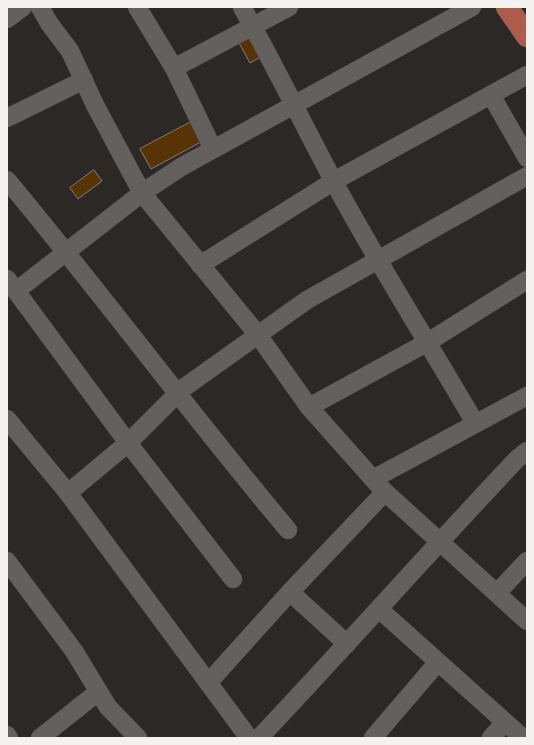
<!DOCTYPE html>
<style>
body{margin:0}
#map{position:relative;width:534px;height:745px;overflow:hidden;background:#2c2825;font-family:Barlow,sans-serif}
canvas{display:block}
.frame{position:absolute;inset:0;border:8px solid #f4f2f0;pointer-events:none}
</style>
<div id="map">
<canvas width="534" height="745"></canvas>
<div class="frame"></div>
</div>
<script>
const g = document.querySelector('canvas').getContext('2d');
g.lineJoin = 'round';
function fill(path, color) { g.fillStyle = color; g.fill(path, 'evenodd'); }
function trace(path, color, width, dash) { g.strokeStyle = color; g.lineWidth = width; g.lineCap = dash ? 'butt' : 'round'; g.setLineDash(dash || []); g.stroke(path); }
const building = new Path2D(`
 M253 34 264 55 250 63 238 41Z
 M191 122 201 142 151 169 140 149Z
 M94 170 102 181 78 199 70 188Z`);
fill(building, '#583303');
trace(building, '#827e7b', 1);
const minor = new Path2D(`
 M40 7 49 23 70 51 95 105 142 193 258 335 309 407 373 479 527 396
 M137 7 174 68 213 149
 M242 7C274 64 303 124 334 182 378 264 428 342 475 423
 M7 19 23 7
 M174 68 289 7
 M491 95 527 158
 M7 118 84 80
 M7 180C103 295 192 416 288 530
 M200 265 334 181 527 75
 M7 279 16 291 142 193 181 167 472 7
 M16 291 128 443 233 579
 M309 407 428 342 527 280
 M7 419 68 493 249 738
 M385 492 527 621
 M68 493 128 443 182 389 307 300 527 176
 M7 561 74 651 108 707 138 738
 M290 592 347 644
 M497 593 527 561
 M379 609 523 738
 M208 683 290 592 385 492 373 479
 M7 735 9 738
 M40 738 98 692
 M259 738C346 646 430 551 517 459L527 451
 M373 738 438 662
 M491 738 505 722`);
const major = new Path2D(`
 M507 7 527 36`);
trace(minor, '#4a4744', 19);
trace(major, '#4a4744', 23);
trace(minor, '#64605d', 18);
trace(major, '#ad5c4c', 22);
</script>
